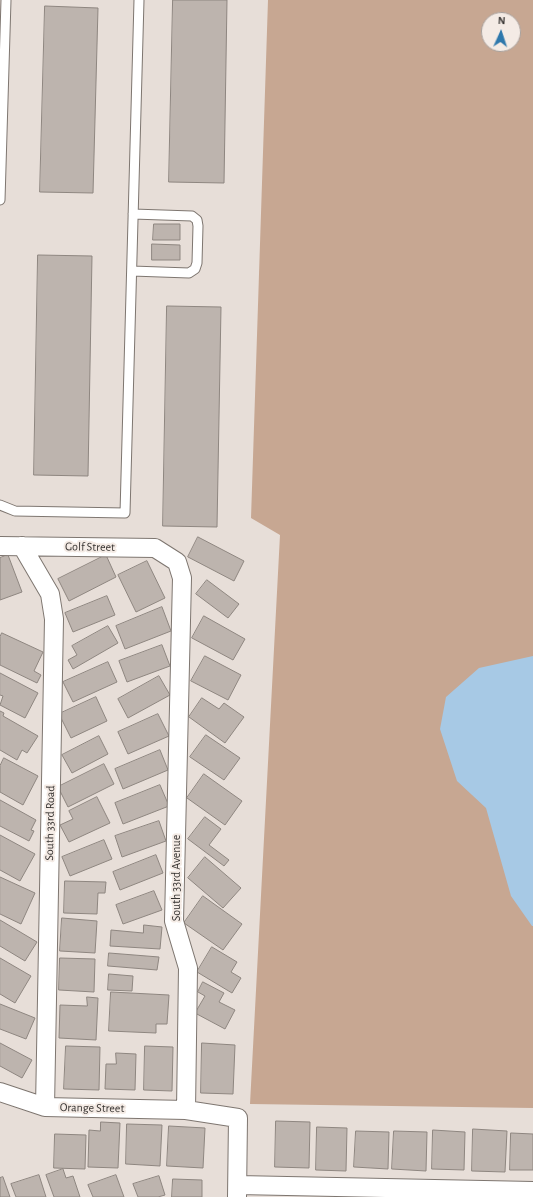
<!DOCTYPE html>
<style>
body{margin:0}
#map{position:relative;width:533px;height:1197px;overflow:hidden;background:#e7ded8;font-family:"Alegreya Sans",sans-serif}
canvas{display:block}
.north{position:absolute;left:481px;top:12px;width:40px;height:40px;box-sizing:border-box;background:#f4ebe5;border:1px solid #a8a19d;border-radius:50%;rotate:3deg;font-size:11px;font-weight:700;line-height:16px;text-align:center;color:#363331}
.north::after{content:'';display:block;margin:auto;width:14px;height:18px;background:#2e78ac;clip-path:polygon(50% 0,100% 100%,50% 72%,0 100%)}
</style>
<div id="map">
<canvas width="533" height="1197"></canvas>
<div class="north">N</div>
</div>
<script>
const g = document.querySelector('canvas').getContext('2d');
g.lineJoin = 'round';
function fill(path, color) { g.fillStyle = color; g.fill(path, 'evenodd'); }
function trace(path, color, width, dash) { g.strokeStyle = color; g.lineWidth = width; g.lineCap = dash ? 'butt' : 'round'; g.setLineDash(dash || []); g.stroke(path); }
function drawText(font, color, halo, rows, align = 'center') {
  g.font = font + ' "Alegreya Sans",sans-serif'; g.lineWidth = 4; g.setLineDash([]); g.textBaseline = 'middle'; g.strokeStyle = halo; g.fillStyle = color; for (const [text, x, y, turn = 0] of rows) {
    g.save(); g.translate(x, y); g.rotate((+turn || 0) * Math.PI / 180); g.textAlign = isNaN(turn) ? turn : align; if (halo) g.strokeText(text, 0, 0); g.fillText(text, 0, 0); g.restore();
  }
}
fill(new Path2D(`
 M268 0H533V1108L250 1104 280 535 251 518ZM489 20H513V44H489Z`), '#c7a792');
fill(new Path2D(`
 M533 656V926H532L511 896 486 808 457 781 440 729 446 697 479 668Z`), '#a7c9e5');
const building = new Path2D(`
 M173 0H227L224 183 169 182Z
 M45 6 98 8 93 193 40 192Z
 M154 224H180V240H153Z
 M152 244 180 245V260H152Z
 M38 255 92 256 88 476 34 475Z
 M167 306 221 307 217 527 163 526Z
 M198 537 244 561 234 581 188 557Z
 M8 555 22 592 0 600V558Z
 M106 555 116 577 69 601 58 579Z
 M147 561 165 598 136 612 118 575Z
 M207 580 239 604 228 618 196 594Z
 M107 596 115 615 73 632 65 613Z
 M162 607 171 631 125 649 116 626Z
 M204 616 245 639 233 660 192 638Z
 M108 626 118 643 73 669 68 660 77 655 72 646Z
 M2 633 43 652 34 671 41 675 37 683 0 665V637Z
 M162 645 170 666 127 682 119 661Z
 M205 656 241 675 228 700 191 681Z
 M108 662 117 682 73 702 63 682Z
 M0 673 38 693 25 718 0 705 3 696 0 695Z
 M159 676 170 695 128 718 118 699Z
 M96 697 107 721 71 738 59 714Z
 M202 698 219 709 224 703 244 717 225 743 189 717Z
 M0 711 4 713 3 716 38 736 27 753 22 750 17 760 0 750Z
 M158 714 169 736 128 754 118 732Z
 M206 735 240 758 224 780 190 757Z
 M99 736 108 754 72 773 62 755Z
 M160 750 168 770 123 789 115 769Z
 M4 758 38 776 23 805 0 792V766Z
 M104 764 114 784 68 807 58 787Z
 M204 774 242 801 225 825 187 798Z
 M160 785 169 806 123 824 115 803Z
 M97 797 110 823 69 842 60 825 73 819 69 811Z
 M0 800 36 820 31 830 34 831 29 841 0 826Z
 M205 817 221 829 209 845 229 860 224 866 188 839Z
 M159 821 166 841 122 857 115 836Z
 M0 835 35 854 20 881 0 870Z
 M104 840 112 859 70 876 62 857Z
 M156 855 163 873 120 890 113 872Z
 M205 857 241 888 223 908 188 878Z
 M0 877 35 893 21 924 0 914Z
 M65 881 106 882 105 893H98L97 914 64 913Z
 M154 891 162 910 123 924 116 905Z
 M203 896 242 924 223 950 184 923Z
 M62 918 97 921 95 953 60 951Z
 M0 920 37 942 25 961 0 946Z
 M144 925 162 927 160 949 110 946 111 930 143 933Z
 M212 947 237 962 231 972 241 978 232 993 197 972Z
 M109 953 159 957 157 970 108 966Z
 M0 958 31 976 15 1003 0 994Z
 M60 958 95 959 94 992 59 990Z
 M109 974 133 976 132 991 108 990Z
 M203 982 224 993 219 1002 235 1010 225 1029 195 1013 205 996 198 992Z
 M111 992 169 995 167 1024H156V1033L109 1031Z
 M87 997 98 998 96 1040 59 1038 60 1005 87 1006Z
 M0 1004 35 1018 26 1039 0 1029Z
 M0 1043 32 1060 22 1078 0 1066Z
 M202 1043 235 1045 233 1094 201 1093Z
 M66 1046 100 1047 99 1090 64 1089Z
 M145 1046 173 1047 172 1091 144 1090Z
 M116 1053 136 1054 135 1090 105 1089 106 1064H116Z
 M276 1121 310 1122 309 1168 275 1167Z
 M101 1122 120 1123 118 1168 88 1167 89 1130 100 1131Z
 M127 1124 162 1125 160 1166 126 1164Z
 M169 1126 205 1128 203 1168 167 1166Z
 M317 1127 347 1128 346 1171 316 1170Z
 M473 1129 507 1131 505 1172 472 1171Z
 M433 1130 465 1132 464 1170 432 1169Z
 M356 1131 389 1132 388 1169 354 1167Z
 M394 1131 427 1132 426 1171 392 1169Z
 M511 1133 533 1134V1170H510Z
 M55 1134 86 1135 85 1169 54 1168Z
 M63 1169 66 1178 73 1176 80 1197H54L46 1175Z
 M39 1175 46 1197H16L11 1184Z
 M116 1175 124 1197H93L88 1185Z
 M159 1176 165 1195 158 1197H138L133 1184Z
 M3 1177 10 1197H0V1178Z
 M173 1179 202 1180V1197H172Z`);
fill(building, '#bdb4ae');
trace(building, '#8e8680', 1);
const lane = new Path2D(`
 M0 200 6 0
 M132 271 189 273 195 269 197 263 198 226 197 220 192 216 133 214
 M0 505 15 511 125 513 139 0`);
const street = new Path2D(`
 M0 546 155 548 177 562 182 578 174 921 188 968 186 1110 238 1118 237 1197
 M22 546 50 594 54 619 45 1107
 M0 1092 45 1107 186 1110
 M238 1185 533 1191`);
trace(lane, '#7e7670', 11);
trace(street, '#7e7670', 20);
trace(lane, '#fff', 9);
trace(street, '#fff', 18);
drawText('12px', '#363331', '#f4ebe5', [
 ["Golf Street",90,547,1],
 ["South 33rd Road",50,823,-89],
 ["South 33rd Avenue",176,878,-90],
 ["Orange Street",92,1108,1]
]);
</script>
